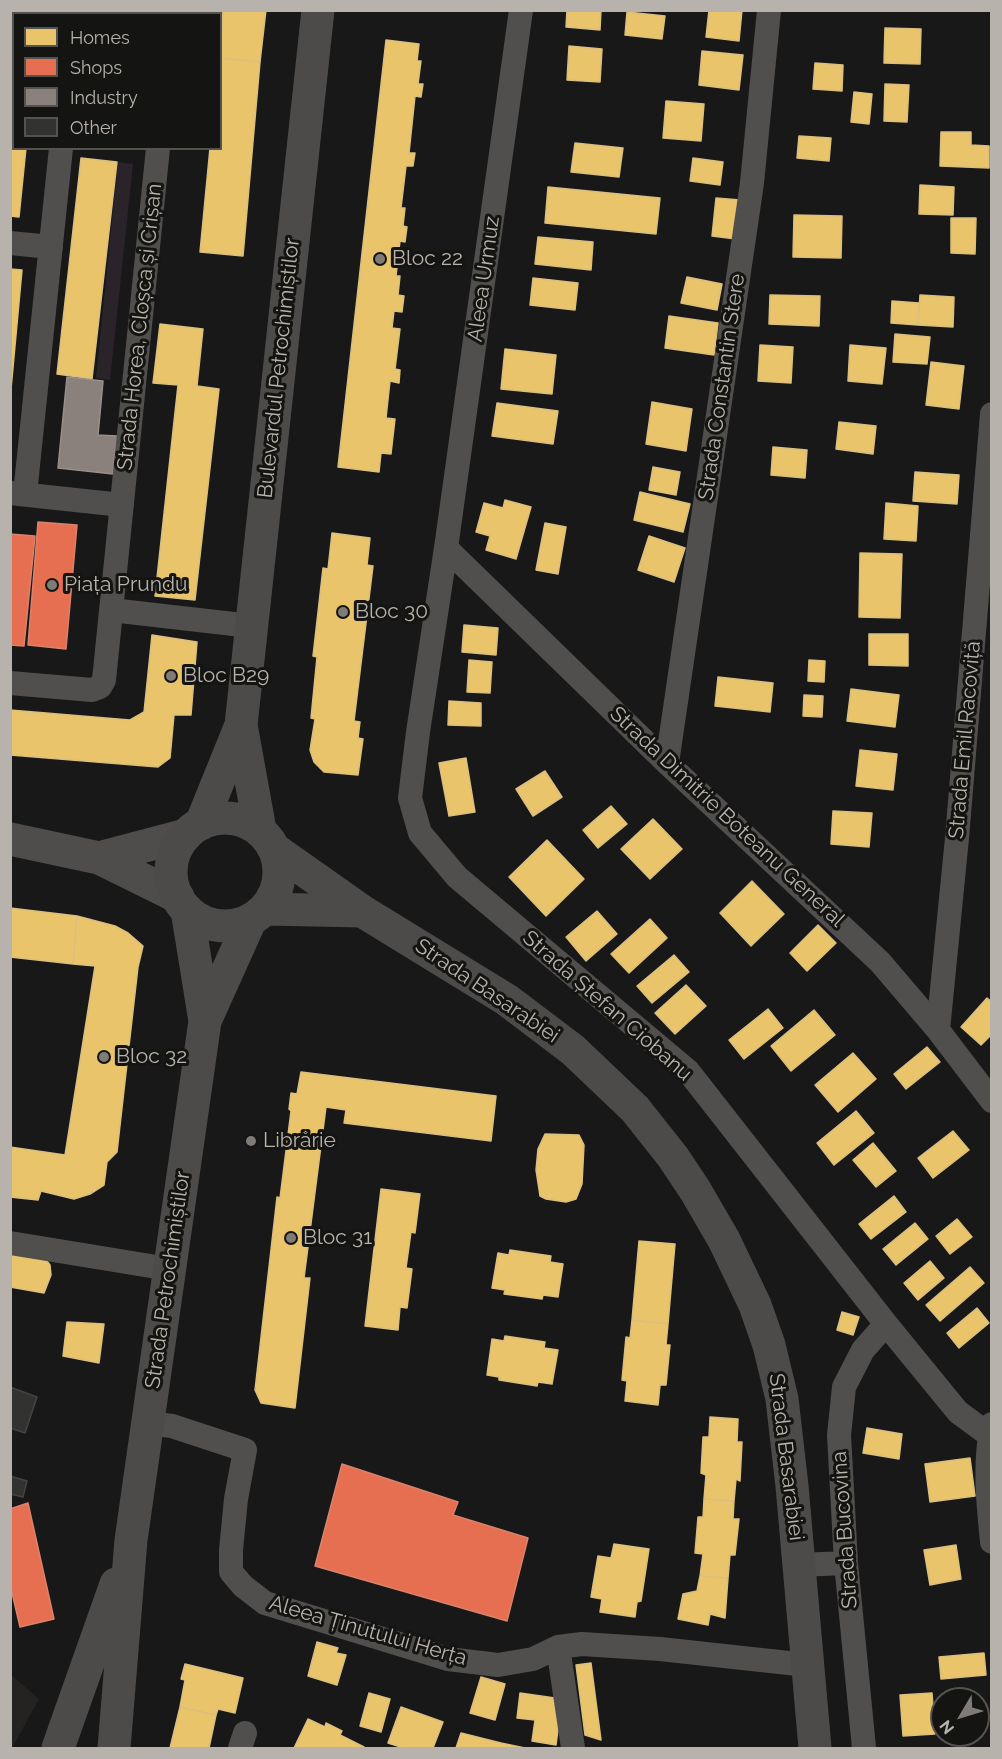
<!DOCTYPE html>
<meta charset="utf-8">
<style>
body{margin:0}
#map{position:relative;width:1002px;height:1759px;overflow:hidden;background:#181818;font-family:Raleway,sans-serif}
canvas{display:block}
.frame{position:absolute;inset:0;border:12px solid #b7b2ab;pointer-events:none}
.legend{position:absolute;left:12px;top:12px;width:210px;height:138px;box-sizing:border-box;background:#141412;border:2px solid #55534f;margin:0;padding:8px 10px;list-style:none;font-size:18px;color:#b7b2ab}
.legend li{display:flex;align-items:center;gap:12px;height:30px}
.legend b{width:30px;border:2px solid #55534f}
.north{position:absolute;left:930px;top:1687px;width:60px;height:60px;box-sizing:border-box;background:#141412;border:2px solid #55534f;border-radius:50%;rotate:232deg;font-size:16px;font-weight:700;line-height:24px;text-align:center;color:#b7b2ab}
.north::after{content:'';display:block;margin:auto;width:21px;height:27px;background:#7f7c78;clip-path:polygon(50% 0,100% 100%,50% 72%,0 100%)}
</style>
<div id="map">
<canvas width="1002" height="1759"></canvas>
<div class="frame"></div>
<ul class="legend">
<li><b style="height:16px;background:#e9c46a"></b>Homes</li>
<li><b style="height:16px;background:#e76f51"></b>Shops</li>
<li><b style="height:16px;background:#8a817c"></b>Industry</li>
<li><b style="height:16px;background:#323231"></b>Other</li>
</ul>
<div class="north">N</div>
</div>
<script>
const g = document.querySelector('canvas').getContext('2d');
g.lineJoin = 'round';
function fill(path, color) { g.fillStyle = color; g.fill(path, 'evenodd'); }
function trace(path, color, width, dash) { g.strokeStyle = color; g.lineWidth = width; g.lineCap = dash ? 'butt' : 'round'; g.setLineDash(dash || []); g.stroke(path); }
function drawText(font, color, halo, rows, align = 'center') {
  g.font = font + ' Raleway,sans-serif'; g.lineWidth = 6; g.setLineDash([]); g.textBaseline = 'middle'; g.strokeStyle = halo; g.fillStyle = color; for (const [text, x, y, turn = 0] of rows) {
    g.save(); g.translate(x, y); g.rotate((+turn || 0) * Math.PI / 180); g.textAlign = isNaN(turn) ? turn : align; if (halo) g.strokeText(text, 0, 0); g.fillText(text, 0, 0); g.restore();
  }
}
fill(new Path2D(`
 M11 1675 39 1699 12 1748H10Z`), '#242322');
fill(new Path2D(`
 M118 162 133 164 110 380 96 378Z`), '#2a242a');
const homes = new Path2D(`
 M97 10H134V14H97Z
 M223 10H266L260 62 220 58Z
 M567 10H601L600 30 566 27Z
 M709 10H742L739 41 706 37Z
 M627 12 665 16 662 39 625 35Z
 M885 28 921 29 920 64 884 63Z
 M10 30H14V148H26L19 217 10 216Z
 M386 40 419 44 417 61H421L418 84H423L421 97 415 96 409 153H415L413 166H406L401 208H405L403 226 407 227 405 242 400 241 396 276H400L398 295 404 296 402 312 394 311 392 328 400 329 395 369 400 370 399 383 390 381 386 418 395 419 391 454 381 453 379 472 338 467Z
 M569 46 602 49 600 82 567 80Z
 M702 51 743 55 739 90 699 85Z
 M220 58 260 62 243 256 200 252 210 148H220Z
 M815 63 843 65 842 91 813 89Z
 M885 84 909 85 907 122 884 121Z
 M854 92 872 94 869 124 851 122Z
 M666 101 704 104 701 141 663 138Z
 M941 132H971V145L989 146V168L940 166Z
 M799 136 831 138 829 161 797 158Z
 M575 143 623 148 619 177 571 172Z
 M81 158 117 162 92 379 57 374Z
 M693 158 723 162 720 185 690 181Z
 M920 185 954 187 953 215 919 214Z
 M548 187 660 198 656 234 545 223Z
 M716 198 740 200 736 239 712 236Z
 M794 215 842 216 841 258 793 257Z
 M951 218H976L975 254 951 253Z
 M538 237 593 242 591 270 535 264Z
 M10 269 22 270 10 400Z
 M687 277 722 284 717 310 681 303Z
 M533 278 578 283 575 310 530 305Z
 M770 295 820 296 819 326 769 324Z
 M920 295 954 297 953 327 918 325Z
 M892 301 919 303 918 325 891 323Z
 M669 316 718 323 714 355 665 348Z
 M160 324 203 329 197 386 219 389 195 600 155 596 178 385 153 383Z
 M895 334 930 337 927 364 893 362Z
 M760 345 793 347 791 383 758 381Z
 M850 345 886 348 882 384 848 381Z
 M505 349 556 355 552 394 501 389Z
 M931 362 964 366 959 409 926 405Z
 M652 402 692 409 686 451 646 444Z
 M497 403 558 411 553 444 492 436Z
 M839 422 876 426 873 454 836 449Z
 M773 447 807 450 805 478 771 475Z
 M653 467 680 472 676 495 649 490Z
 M915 472 959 475 957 504 913 501Z
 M640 492 690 504 683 532 634 520Z
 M505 500 531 507 516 559 486 550 490 536 476 532 484 503 503 508Z
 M886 503 918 506 916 541 884 539Z
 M545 523 566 527 558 574 536 570Z
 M332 533 370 538 367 565 373 566 354 721 360 722 358 738 363 739 358 775 324 772 314 762 310 750 315 719 311 718 317 657 313 656 323 568 328 569Z
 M649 536 685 548 674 582 638 570Z
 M860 553 902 554 900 618 859 617Z
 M464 625 498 628 496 655 462 652Z
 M869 634H908V666L869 665Z
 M152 635 197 642 191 715H174L170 758 158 767 10 755V710L130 720 144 712Z
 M469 660 492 662 490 693 467 692Z
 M809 660 825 661 824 682 808 681Z
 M718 677 773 683 770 712 715 706Z
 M851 689 899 695 895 727 847 721Z
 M804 695 823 696 822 717 803 716Z
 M449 701 481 703V726L448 725Z
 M860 750 897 754 893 790 856 786Z
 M466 758 475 812 449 816 439 763Z
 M545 771 562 797 533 816 516 789Z
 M611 806 627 824 598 848 583 830Z
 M833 811 872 813 869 847 831 844Z
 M653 819 682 849 650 879 621 849Z
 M547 840 584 879 546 916 509 877Z
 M752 881 784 914 751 946 720 913Z
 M10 908 77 916 73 964 10 957Z
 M597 911 617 934 586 961 566 937Z
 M77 916 115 926 128 933 143 946 138 967 117 1152 107 1162 104 1185 90 1194 74 1199 41 1191 38 1200 10 1197V1147L65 1155 95 966 73 964Z
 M650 919 667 938 629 973 611 954Z
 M818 925 836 943 807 971 790 953Z
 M674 955 689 972 652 1003 637 986Z
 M686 985 706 1006 675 1034 655 1013Z
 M987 998 992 1002V1034L981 1045 961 1027Z
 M768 1009 783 1028 744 1059 729 1040Z
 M814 1010 835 1035 791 1071 771 1046Z
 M927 1047 940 1062 906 1089 894 1074Z
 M853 1053 876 1079 838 1112 815 1085Z
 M301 1072 496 1096 491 1141 344 1123 346 1110 326 1107 304 1278H310L295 1408 261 1403 255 1390 277 1197 280 1198 291 1111 289 1109 291 1093 297 1094Z
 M856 1111 874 1133 834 1165 817 1143Z
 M953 1131 969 1150 933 1178 918 1158Z
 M545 1134 579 1135 584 1145 582 1184 576 1199 566 1202 546 1199 540 1196 536 1170 538 1149Z
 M873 1143 896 1171 876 1187 853 1160Z
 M381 1189 420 1194 415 1233 411 1232 406 1268 412 1269 407 1308 400 1307 398 1330 365 1326Z
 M894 1196 906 1212 871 1239 859 1224Z
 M957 1219 972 1237 950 1254 936 1236Z
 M915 1223 928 1239 896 1265 883 1249Z
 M639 1241 675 1244 668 1324 632 1320Z
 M510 1250 551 1256 550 1262 563 1264 558 1297 543 1295 542 1299 504 1294 505 1290 492 1288 498 1253 509 1255Z
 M10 1253 43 1256 50 1265 51 1275 44 1293 10 1287Z
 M930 1261 944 1278 918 1300 904 1283Z
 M970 1267 984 1283 940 1321 926 1305Z
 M977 1308 989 1323 959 1348 947 1333Z
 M842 1312 859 1317 853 1335 837 1330Z
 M632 1320 668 1324 666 1345H670L666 1385H660L658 1405 625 1401 627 1381 622 1380 626 1337 630 1338Z
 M67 1322 104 1324 99 1363 63 1356Z
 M505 1336 545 1342 544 1348 558 1350 552 1384 538 1382 537 1386 499 1380V1377L487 1375 492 1339 504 1341Z
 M710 1417 738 1419 737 1442H742L740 1481 736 1479 734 1501 704 1499 706 1475 701 1473 703 1437H709Z
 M867 1428 902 1434 899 1459 863 1453Z
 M970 1458 975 1496 930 1502 925 1464Z
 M704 1499 734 1501 733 1519H739L735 1555H730L728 1578 700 1576 703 1554 695 1553 698 1517H703Z
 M614 1544 649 1549 641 1601 637 1602 635 1617 600 1612 602 1599 591 1597 598 1556 611 1558Z
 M956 1545 961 1579 930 1585 924 1550Z
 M700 1576 728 1578 725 1618 710 1614 708 1625 678 1619 683 1594 697 1591Z
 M317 1642 338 1648 336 1653 346 1655 337 1685 308 1676Z
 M984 1653 986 1675 941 1679 939 1657Z
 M591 1663 601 1740 585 1735 576 1665Z
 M185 1664 243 1678 235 1713 218 1709 216 1715 180 1707 185 1680 181 1679Z
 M481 1677 505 1684 495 1720 470 1713Z
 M369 1693 390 1699 381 1732 360 1726Z
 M520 1693 562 1699 556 1745 532 1741 535 1720 517 1718Z
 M932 1693 935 1734 903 1736 900 1695Z
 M180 1707 216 1715 209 1748H170Z
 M401 1707 443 1722 433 1748H404L388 1743Z
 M308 1719 325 1727 326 1723 342 1731 340 1735 364 1747 363 1748H294Z
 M461 1733 501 1743 525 1748H456Z`);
fill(homes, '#e9c46a');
trace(homes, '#dabf7e', 1.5);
const shops = new Path2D(`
 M38 522 77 525 66 649 28 645Z
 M10 534 35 536 24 646 10 645Z
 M342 1464 458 1502 453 1515 528 1538 507 1621 315 1566Z
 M28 1503 54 1619 20 1627 10 1584V1509Z`);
fill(shops, '#e76f51');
trace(shops, '#d9836c', 1.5);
const industry = new Path2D(`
 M67 377 103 381 98 435 117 436 113 474 58 468Z`);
fill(industry, '#8a817c');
trace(industry, '#98908a', 1.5);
const building = new Path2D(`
 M10 1387 37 1397 25 1433 10 1428Z
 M10 1476 27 1481 23 1497 10 1494Z`);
fill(building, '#323231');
trace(building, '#444341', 1.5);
trace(new Path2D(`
 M521 10 446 548 418 732 410 798 420 833 457 877 688 1071 886 1324 958 1412 992 1437
 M75 14V10
 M172 14V10
 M10 243 51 247
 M10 493 122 505
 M25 494 61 148
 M446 548 667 763 880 962 938 1030 992 1101
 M111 610 251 626
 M10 683 92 690 100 687 104 680 158 148
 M667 763 752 183 769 10
 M938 1030 957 838 992 414
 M10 1243 169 1269
 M148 1423 172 1426 245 1450 236 1499 231 1550V1572L243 1586 265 1603 448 1659 498 1665 533 1659 558 1647 582 1644 660 1649 807 1665
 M992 1424C984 1464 988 1502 992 1542
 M799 1565 846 1563
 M558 1647 573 1748
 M240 1748 245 1733
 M864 1748 846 1563 839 1435 844 1387 863 1350 886 1324`), '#514f4d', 24);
trace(new Path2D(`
 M10 839 99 858 178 897
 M99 858 186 835`), '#4e4d4b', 33);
trace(new Path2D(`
 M241 725 260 830
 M171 872a54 54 0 1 1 108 0a54 54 0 1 1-108 0Z
 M201 824 241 725 318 10
 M274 849 362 911 507 1000 573 1050 635 1109 673 1157 695 1190 724 1240 755 1305 769 1345 782 1399 792 1486 815 1748
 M265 909 362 911
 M187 910 205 1021
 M58 1748 116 1584
 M114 1748 131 1540 205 1021 250 921`), '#4c4b4a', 33);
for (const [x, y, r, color] of [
 [380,259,6,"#7f7c78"],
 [52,585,6,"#7f7c78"],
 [343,612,6,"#7f7c78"],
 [171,676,6,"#7f7c78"],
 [104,1057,6,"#7f7c78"],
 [251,1141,6,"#7f7c78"],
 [291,1238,6,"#7f7c78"]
]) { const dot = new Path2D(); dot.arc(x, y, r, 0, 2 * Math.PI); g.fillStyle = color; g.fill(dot); trace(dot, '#141412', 2); }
drawText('21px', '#b7b2ab', '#141412', [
 ["Bloc 22",392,259],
 ["Piața Prundu",64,585],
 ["Bloc 30",355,612],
 ["Bloc B29",183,676],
 ["Bloc 32",116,1057],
 ["Librărie",263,1141],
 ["Bloc 31",303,1238]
], 'left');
drawText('21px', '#b7b2ab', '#141412', [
 ["Aleea Urmuz",484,279,-82],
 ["Strada Horea, Cloșca și Crișan",140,327,-84],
 ["Bulevardul Petrochimiștilor",279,368,-84],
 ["Strada Constantin Stere",722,387,-82],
 ["Strada Emil Racoviță",965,740,-85],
 ["Strada Dimitrie Boteanu General",727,817,43],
 ["Strada Basarabiei",487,991,34],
 ["Strada Ștefan Ciobanu",607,1006,41],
 ["Strada Petrochimiștilor",168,1280,-82],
 ["Strada Basarabiei",786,1457,83],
 ["Strada Bucovina",845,1530,-94],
 ["Aleea Ținutului Herța",368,1631,16]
]);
</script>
